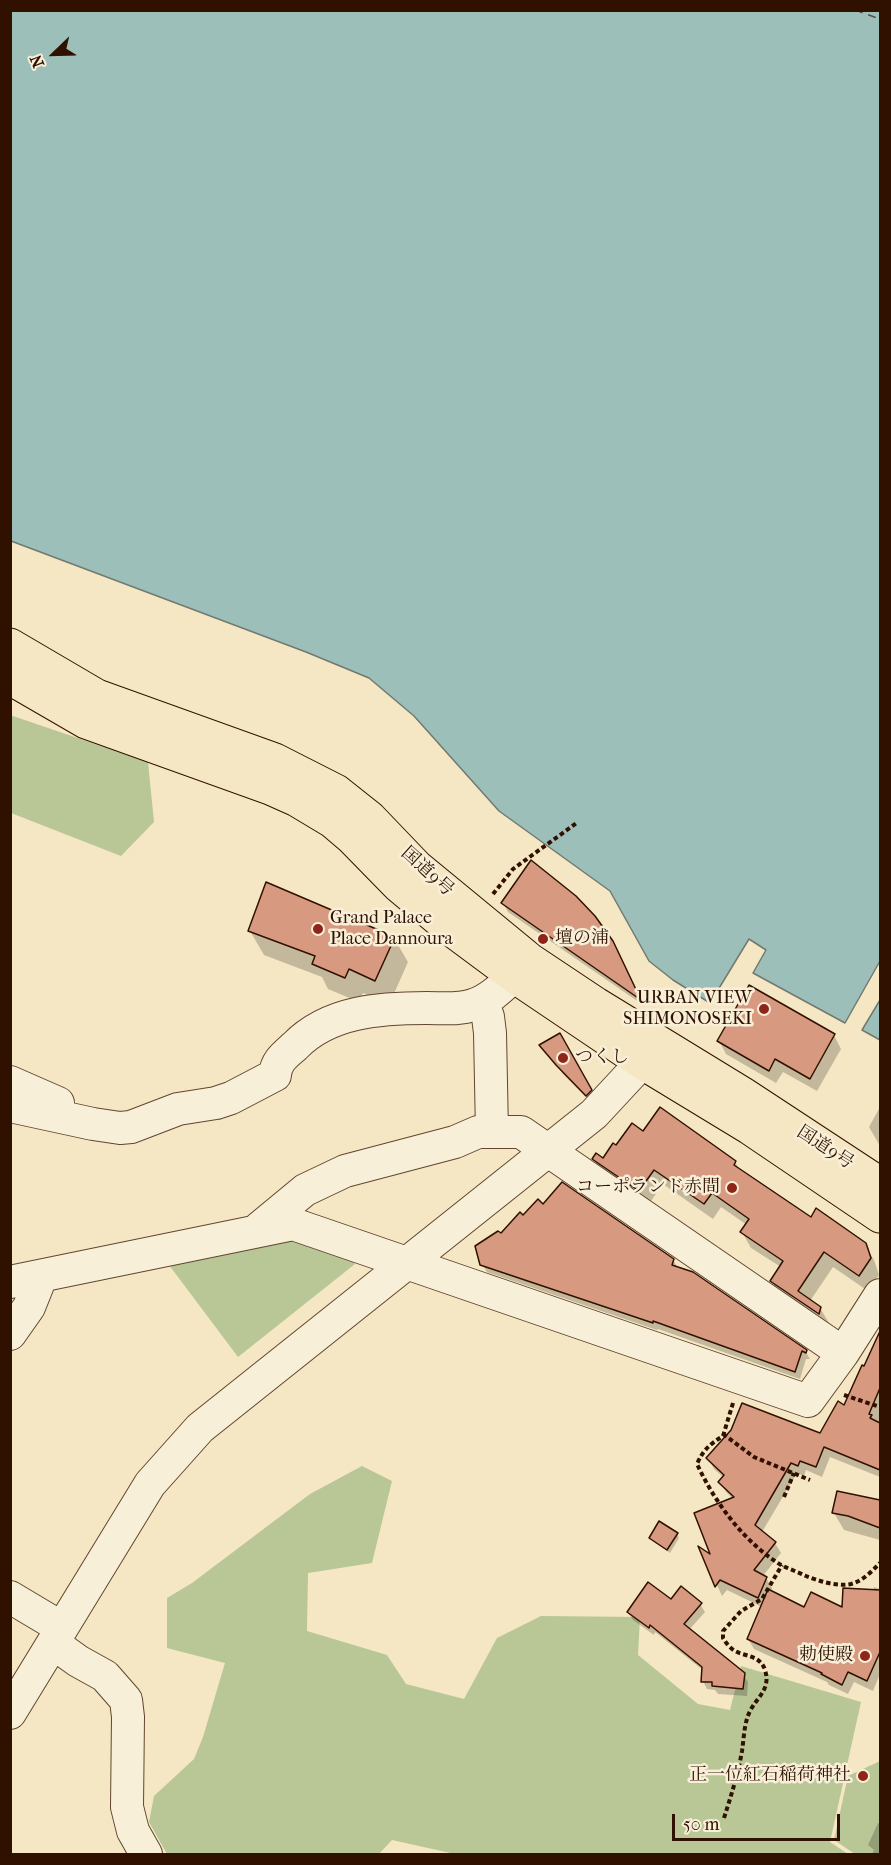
<!DOCTYPE html>
<meta charset="utf-8">
<style>
body{margin:0}
#map{position:relative;width:891px;height:1865px;overflow:hidden;background:#f5e7c3;font-family:"IM FELL French Canon",serif}
canvas{display:block}
.frame{position:absolute;inset:0;border:12px solid #301100;pointer-events:none}
.north{position:absolute;left:24px;top:24px;width:60px;height:60px;-webkit-text-stroke:4px #f8efd8;paint-order:stroke;rotate:247deg;font-size:16px;font-weight:700;line-height:24px;text-align:center;color:#301100}
.north::after{content:'';display:block;margin:auto;width:21px;height:27px;background:#301100;clip-path:polygon(50% 0,100% 100%,50% 72%,0 100%)}
.scale{position:absolute;left:672px;top:1814px;width:168px;height:27px;box-sizing:border-box;border:3px solid #301100;border-top:0;padding-left:8px;font-size:18px;line-height:21px;white-space:nowrap;color:#301100;-webkit-text-stroke:4px #f8efd8;paint-order:stroke}
</style>
<div id="map">
<canvas width="891" height="1865"></canvas>
<div class="frame"></div>
<div class="north">N</div>
<div class="scale">50 m</div>
</div>
<script>
const g = document.querySelector('canvas').getContext('2d');
g.lineJoin = 'round';
function fill(path, color) { g.fillStyle = color; g.fill(path, 'evenodd'); }
function trace(path, color, width, dash) { g.strokeStyle = color; g.lineWidth = width; g.lineCap = dash ? 'butt' : 'round'; g.setLineDash(dash || []); g.stroke(path); }
function drawText(font, color, halo, rows, align = 'center') {
  g.font = font + ' "IM FELL French Canon","Noto Serif JP",serif'; g.lineWidth = 5; g.setLineDash([]); g.textBaseline = 'middle'; g.strokeStyle = halo; g.fillStyle = color; for (const [text, x, y, turn = 0] of rows) {
    g.save(); g.translate(x, y); g.rotate((+turn || 0) * Math.PI / 180); g.textAlign = isNaN(turn) ? turn : align; if (halo) g.strokeText(text, 0, 0); g.fillText(text, 0, 0); g.restore();
  }
}
fill(new Path2D(`
 M10 715 148 762 154 822 121 856 11 813Z
 M294 1239 350 1259 355 1264 238 1357 169 1265Z
 M362 1466 392 1481 372 1563 308 1573 307 1631 387 1655 406 1684 464 1699 497 1638 541 1616 640 1617 638 1655 698 1704 730 1710 741 1666 861 1702 830 1842 848 1854H455L392 1840 379 1854H167L149 1822 154 1796 194 1759 203 1737 225 1663 167 1648V1598L192 1583 310 1494Z
 M880 1761V1854H855L834 1840 848 1776Z`), '#b9c696');
const water = new Path2D(`
 M10 11H880V961L845 1023 753 973 766 950 749 939 710 1003 673 980 649 961 610 891 499 811 414 716 369 678 306 652 11 541Z
 M880 1000V1040L862 1030Z`);
fill(water, '#9dbfba');
trace(water, '#717970', 1.5);
fill(new Path2D(`
 M503 903 617 951 643 1005 508 912Z
 M250 931 394 938 408 962 389 1005 363 993 359 1002 328 989 322 977 264 955Z
 M559 1035 595 1100 592 1103 563 1074 541 1045Z
 M834 1035 841 1049 817 1091 783 1072 776 1083 726 1054 719 1041Z
 M880 1107V1146L869 1127Z
 M643 1133 735 1162 740 1170 811 1219 864 1244 874 1260 879 1275 868 1291 833 1267 810 1301 820 1308 829 1323 827 1329 780 1296 771 1281 781 1267 751 1248 742 1232 747 1225 721 1207 713 1219 663 1184 648 1205 602 1174 594 1159 603 1160 616 1148Z
 M543 1206 673 1260 678 1268 805 1351 810 1359H806L800 1379 658 1329 657 1330 487 1272 482 1264 501 1235 523 1217Z
 M874 1348 880 1351V1477L830 1457 822 1477 806 1470 804 1476 797 1473 762 1532 775 1543 781 1553 763 1576 766 1578 772 1588 771 1592 804 1609 843 1610 873 1591 874 1587 880 1589V1674L873 1691 854 1682 848 1694 829 1685 827 1682 754 1649 748 1639 762 1607 727 1590 722 1596 701 1550 713 1558 733 1499 726 1492 720 1482 724 1478 714 1469 708 1458 821 1435 845 1407Z
 M838 1493 880 1501V1540L844 1530 834 1513Z
 M677 1534 679 1538 670 1553 653 1541 651 1538Z
 M671 1601 700 1604 705 1612 689 1630 743 1674 748 1682 747 1696 718 1694 715 1690 707 1689 703 1681 704 1671 655 1632 654 1635 633 1620 628 1612Z
 M878 1823 880 1824V1854H872L874 1850 868 1845Z`), '#0003');
trace(new Path2D(`
 M855 10 880 19`), '#564e41', 1.5, [8, 6]);
const building = new Path2D(`
 M531 860 576 896 595 916 613 941 641 1000 501 903Z
 M266 882 395 937 375 981 349 969 345 978 312 964 315 956 248 931Z
 M749 985 835 1034 810 1079 775 1059 769 1071 717 1041Z
 M560 1033 592 1090 586 1096 556 1065 539 1045Z
 M660 1107 736 1161 734 1165 811 1217 816 1208 866 1243 871 1258 859 1276 824 1252 798 1291 821 1307 819 1314 770 1281 783 1261 740 1232 749 1219 712 1193 704 1204 654 1170 639 1191 592 1159 596 1153 603 1158 613 1143 616 1145 632 1123 643 1131Z
 M562 1182 674 1259 672 1265 693 1272 807 1350 806 1353 802 1351 795 1372 653 1321V1323L480 1265 475 1246 498 1231 501 1233 520 1212 523 1215 538 1199 543 1204Z
 M880 1331V1388L869 1414 872 1415 870 1418 880 1423V1470L824 1447 816 1467 800 1461 798 1466 791 1463 755 1525 776 1542 754 1570 767 1577 758 1598 720 1580 715 1587 698 1546 710 1554 694 1513 734 1497 718 1482 724 1475 706 1458 731 1430 742 1403 820 1433 838 1401 844 1405 862 1365 864 1366Z
 M837 1491 880 1500V1528L848 1516 832 1513Z
 M659 1521 678 1533 667 1550 649 1538Z
 M648 1582 671 1599 681 1586 702 1603 684 1624 745 1673 743 1689 712 1686V1682H701L702 1667 650 1625 649 1628 627 1612Z
 M843 1588 880 1590V1652L867 1681 848 1672 842 1685 821 1674 822 1673 747 1639 768 1589 804 1607 811 1592 842 1607Z`);
fill(building, '#d79a81');
trace(building, '#301100', 1.5);
const minor = new Path2D(`
 M483 1002 488 1017 490 1033 492 1132
 M10 1082 58 1103
 M10 1106 93 1124 120 1128 131 1127 178 1109 216 1103 231 1098 275 1075C276 1061 285 1055 295 1046 329 1011 381 1008 427 1008 442 1008 459 1010 473 1005 489 1000 501 988 514 976
 M259 1228 305 1190 345 1171 455 1142 478 1132H521L843 1353
 M10 1282 293 1224 808 1401 843 1353 880 1295
 M10 1334 29 1307 41 1277
 M10 1597 62 1628
 M53 1643 78 1661 105 1676 126 1700 128 1717 127 1807 133 1831 146 1854
 M10 1713 150 1484 200 1428 594 1114 659 1044`);
const highway = new Path2D(`
 M10 645 97 696 275 760 336 791 370 818 417 867 530 960 596 1004 743 1094 880 1184
 M10 678 86 722 270 788 297 800 332 821 352 838 398 885 448 927 514 976 643 1063 750 1128 880 1216`);
trace(minor, '#614631', 34);
trace(highway, '#301100', 35);
trace(new Path2D(`
 M493 894 513 869 578 822
 M844 1395 880 1407
 M733 1403 723 1436C710 1444 703 1450 697 1464 715 1503 744 1542 781 1565 789 1569 798 1572 806 1576 819 1581 837 1587 851 1584 863 1581 872 1571 880 1563
 M723 1434 754 1457 810 1480
 M784 1497 794 1473
 M724 1818C731 1796 738 1774 742 1751 744 1738 744 1723 750 1711 758 1696 771 1689 765 1670 760 1655 746 1657 735 1651 730 1648 726 1643 723 1638V1631L741 1611 762 1599 782 1565`), '#301100', 4, [4.5, 3]);
trace(minor, '#f8efd8', 32);
trace(highway, '#f5e7c3', 33);
for (const [x, y, r, color] of [
 [318,929,6,"#8f2418"],
 [543,939,6,"#8f2418"],
 [764,1009,6,"#8f2418"],
 [563,1058,6,"#8f2418"],
 [732,1188,6,"#8f2418"],
 [865,1656,6,"#8f2418"],
 [863,1776,6,"#8f2418"]
]) { const dot = new Path2D(); dot.arc(x, y, r, 0, 2 * Math.PI); g.fillStyle = color; g.fill(dot); trace(dot, '#f8efd8', 2); }
drawText('18px', '#301100', '#f8efd8', [
 ["国道9号",427,872,42],
 ["国道9号",825,1148,33]
]);
drawText('18px', '#301100', '#f8efd8', [
 ["Grand Palace",330,919,"left"],
 ["Place Dannoura",330,940,"left"],
 ["壇の浦",555,939,"left"],
 ["URBAN VIEW",752,999],
 ["SHIMONOSEKI",752,1020],
 ["つくし",575,1058,"left"],
 ["コーポランド赤間",720,1188],
 ["勅使殿",853,1656],
 ["正一位紅石稲荷神社",851,1776]
], 'right');
</script>
